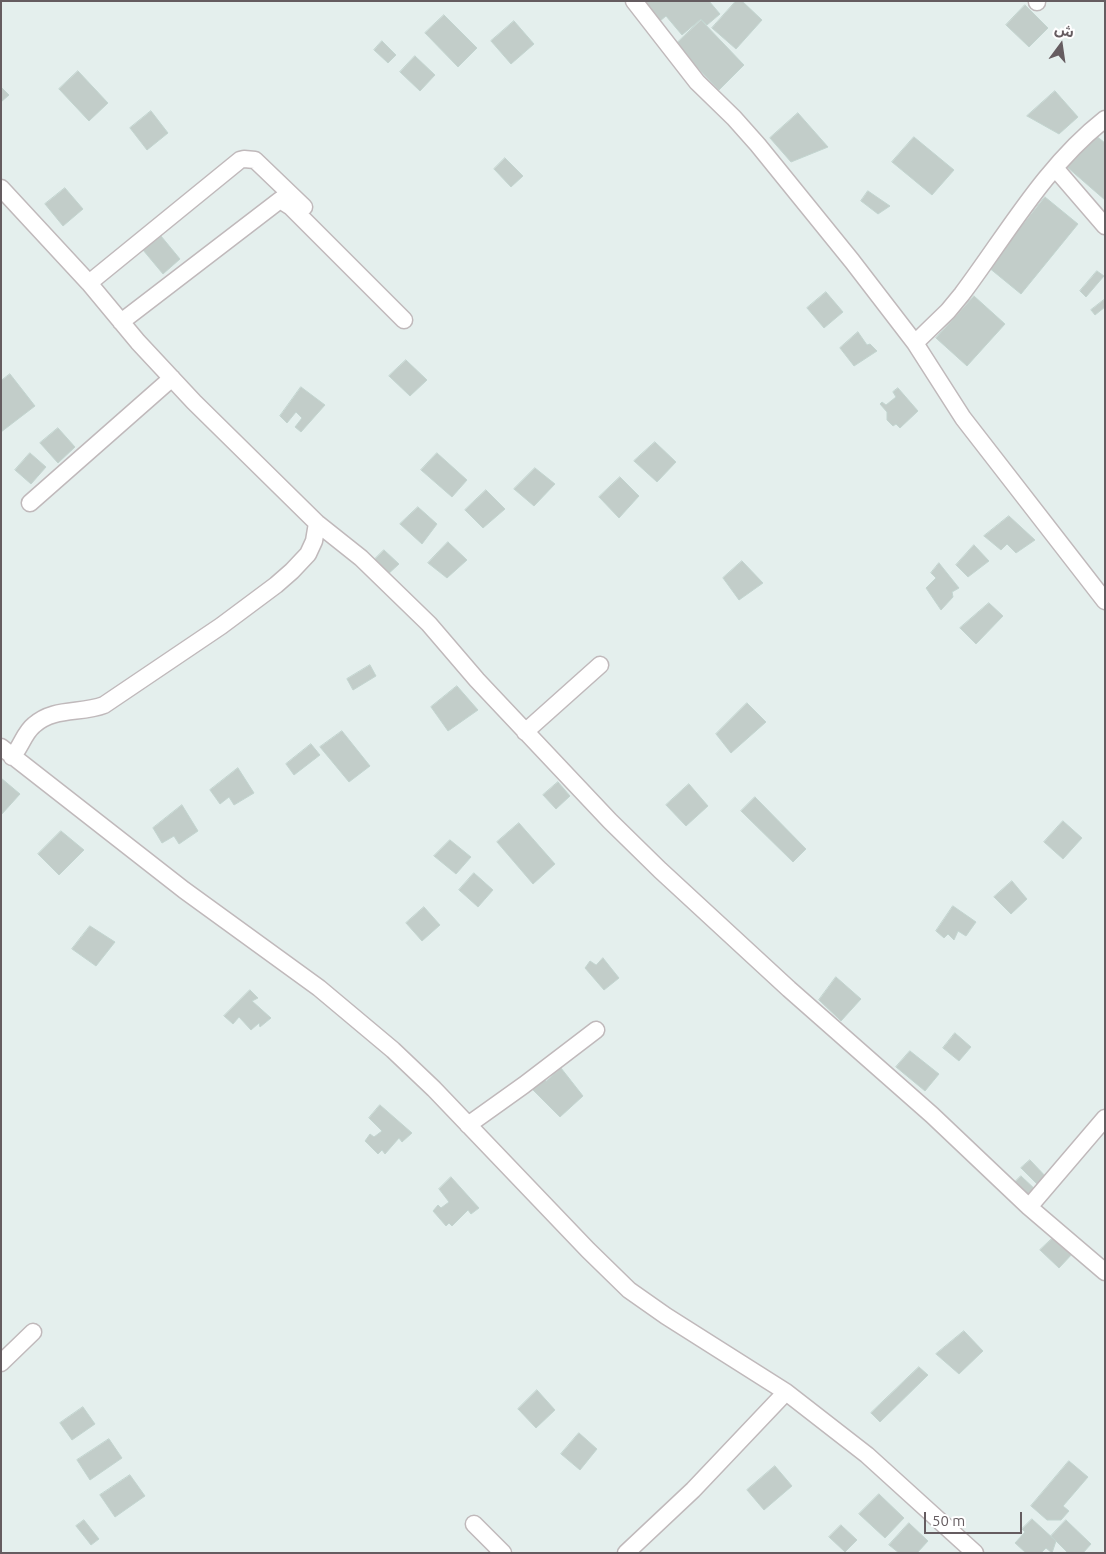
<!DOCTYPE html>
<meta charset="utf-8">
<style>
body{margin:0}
#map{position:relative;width:1106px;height:1554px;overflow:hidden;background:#e4efed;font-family:Ubuntu,"Noto Sans Arabic",sans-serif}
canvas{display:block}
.frame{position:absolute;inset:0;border:2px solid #655c60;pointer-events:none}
.north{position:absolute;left:1036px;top:20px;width:50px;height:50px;-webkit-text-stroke:4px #fff;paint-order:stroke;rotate:14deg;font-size:14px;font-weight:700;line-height:20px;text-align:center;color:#655c60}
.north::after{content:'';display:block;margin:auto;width:18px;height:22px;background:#655c60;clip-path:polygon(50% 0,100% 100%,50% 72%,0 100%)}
.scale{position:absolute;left:924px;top:1512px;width:98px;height:22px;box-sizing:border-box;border:2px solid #655c60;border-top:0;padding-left:6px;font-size:15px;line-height:18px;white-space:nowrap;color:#655c60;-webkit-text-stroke:4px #fff;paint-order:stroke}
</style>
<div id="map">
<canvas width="1106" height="1554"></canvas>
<div class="frame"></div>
<div class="north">ش</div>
<div class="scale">50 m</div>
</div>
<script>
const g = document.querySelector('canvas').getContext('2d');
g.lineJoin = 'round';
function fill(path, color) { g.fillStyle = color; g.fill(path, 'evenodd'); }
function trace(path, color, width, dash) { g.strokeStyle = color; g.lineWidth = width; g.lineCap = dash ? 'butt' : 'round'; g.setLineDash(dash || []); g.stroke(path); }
const building = new Path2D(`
 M643 1H709L720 14 707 25 701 19 682 35 666 16 660 21Z
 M736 1H742L762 20 736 49 712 28Z
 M1025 5 1048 28 1029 47 1006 25Z
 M444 15 477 48 458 67 425 33Z
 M701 20 744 65 719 90 675 45Z
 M514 21 534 44 511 64 491 41Z
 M382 41 396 55 388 63 374 50Z
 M415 56 435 75 420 91 400 72Z
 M78 71 108 103 89 121 59 89Z
 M1 87 9 95 1 102Z
 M1055 91 1078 117 1059 134 1027 116Z
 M151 111 168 133 147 150 130 128Z
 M798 113 828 147 791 162 770 138Z
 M1095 135 1105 143V200L1067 167Z
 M914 137 954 170 932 195 892 162Z
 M505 158 523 176 511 187 494 169Z
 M65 188 83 209 63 226 45 204Z
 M868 191 890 206 878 214 861 201Z
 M1045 197 1078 224 1021 294 988 267Z
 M161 236 180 259 163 274 143 250Z
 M1097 271 1104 276 1086 297 1080 291Z
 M826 292 843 312 824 328 807 308Z
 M974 296 1005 324 967 366 936 338Z
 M1105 299V307L1095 315 1091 310Z
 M858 332 867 345 870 344 877 351 854 366 840 348Z
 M406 360 427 380 410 396 389 376Z
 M10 374 35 406 1 432V381Z
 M301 387 325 405 301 432 295 427 302 418 296 412 287 423 280 416Z
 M898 388 918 411 900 428 896 424 893 426 887 420V412L880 404 882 402 886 405 896 397 893 392Z
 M58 428 75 447 58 463 40 443Z
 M655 442 676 462 657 482 634 461Z
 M30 453 46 467 31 484 15 470Z
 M437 453 467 480 452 497 421 470Z
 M535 468 555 484 534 506 514 489Z
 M620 477 639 496 619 518 599 497Z
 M486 490 505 509 483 528 465 510Z
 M418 507 437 524 422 544 400 524Z
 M1009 516 1035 540 1016 553 1007 544 1001 550 984 536Z
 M448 542 467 560 447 578 428 563Z
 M974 545 989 561 968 577 956 565Z
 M384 550 399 564 386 576 373 561Z
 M742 561 763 583 739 600 723 578Z
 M939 563 959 588 952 592 953 597 941 610 926 588 936 578 931 573Z
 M989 603 1003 616 976 644 960 628Z
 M370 665 376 676 353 690 347 679Z
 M457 686 478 710 448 731 431 707Z
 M747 703 766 722 731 753 716 734Z
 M342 731 370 766 349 782 320 747Z
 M311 744 320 755 294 775 286 764Z
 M238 768 254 793 234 805 229 797 220 804 210 790Z
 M1 778 20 794 1 815Z
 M558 782 570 796 556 809 543 795Z
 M689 784 708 806 686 826 666 805Z
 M755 797 806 849 793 862 741 811Z
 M182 805 198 831 179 844 174 836 162 843 153 828Z
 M1063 821 1082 838 1063 859 1044 842Z
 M519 823 555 864 533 884 497 842Z
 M61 831 84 850 59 875 38 854Z
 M450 840 471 857 456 874 434 856Z
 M474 873 493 890 478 907 459 890Z
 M1012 881 1027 899 1011 914 994 897Z
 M953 906 976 922 966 936 958 931 954 940 948 934 944 938 936 931Z
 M424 907 440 925 422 941 406 923Z
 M90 926 115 942 96 966 72 949Z
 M603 958 619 978 604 990 585 968 590 961 596 965Z
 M836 977 861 999 841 1021 819 1000Z
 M250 990 258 998 252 1001 271 1018 260 1027 259 1023 251 1030 239 1017 233 1024 224 1016Z
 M955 1033 971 1047 959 1061 943 1048Z
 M910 1051 939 1074 925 1091 896 1067Z
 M561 1068 583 1096 560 1117 531 1088 542 1078 546 1081Z
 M380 1105 412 1133 402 1142 399 1138 385 1154 382 1150 378 1154 365 1141 370 1134 374 1137 382 1131 369 1118Z
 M1030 1160 1049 1180 1041 1188 1021 1168Z
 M1021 1176 1038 1192 1031 1199 1015 1182Z
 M451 1177 479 1208 471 1214 468 1210 452 1226 449 1223 446 1226 433 1211 438 1205 441 1208 449 1202 439 1189Z
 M1056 1235 1074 1252 1059 1268 1040 1250Z
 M964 1331 983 1351 959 1374 936 1354Z
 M919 1367 928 1375 880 1422 871 1413Z
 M537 1390 555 1410 536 1428 518 1409Z
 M83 1407 95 1424 72 1440 60 1423Z
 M579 1433 597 1449 580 1470 561 1454Z
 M109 1439 122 1458 90 1480 77 1460Z
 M1069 1461 1088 1477 1063 1506 1069 1511 1061 1520H1047L1031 1506Z
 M775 1466 792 1486 764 1510 747 1490Z
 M130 1475 145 1496 115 1517 100 1495Z
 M879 1494 904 1518 885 1538 859 1514Z
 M1032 1519 1056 1541 1052 1553 1046 1548 1041 1553H1026L1015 1543 1025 1532 1022 1529Z
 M84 1520 99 1539 91 1545 76 1526Z
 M1066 1520 1091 1544 1083 1553H1068L1051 1536Z
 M909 1523 928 1541 917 1553H899L889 1545Z
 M841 1525 857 1540 845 1552 829 1537Z`);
fill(building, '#c2cdc9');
trace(building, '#c2d4cf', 1);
const minor = new Path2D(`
 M634 1 697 82 734 118 758 145 852 261 915 343 963 418 1105 601
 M1037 2V1
 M1055 168 1105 226
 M1 188 89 283 138 342 194 402 317 523 361 558 429 624 477 680 610 821 660 870 789 989 932 1115 1029 1207 1105 1272
 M89 283 240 160 244 159 255 160 304 207
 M121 322 280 200 291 207 404 320
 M915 343 948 311 962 294C1007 234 1045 166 1105 119
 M30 503 172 378
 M525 732 600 665
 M1 747 184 890 319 988 393 1050 434 1089 588 1250 629 1290 666 1316 786 1392 867 1455 975 1553
 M12 757C21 747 24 733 34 725 54 707 81 714 104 705L221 626 276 585 292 571 308 554 314 541 317 523
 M468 1125 524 1085 596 1030
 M1029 1207 1105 1118
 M1 1363 33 1332
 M474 1524 503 1553
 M626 1553 693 1490 786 1392`);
trace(minor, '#c0b9bb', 19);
trace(minor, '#fff', 16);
</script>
